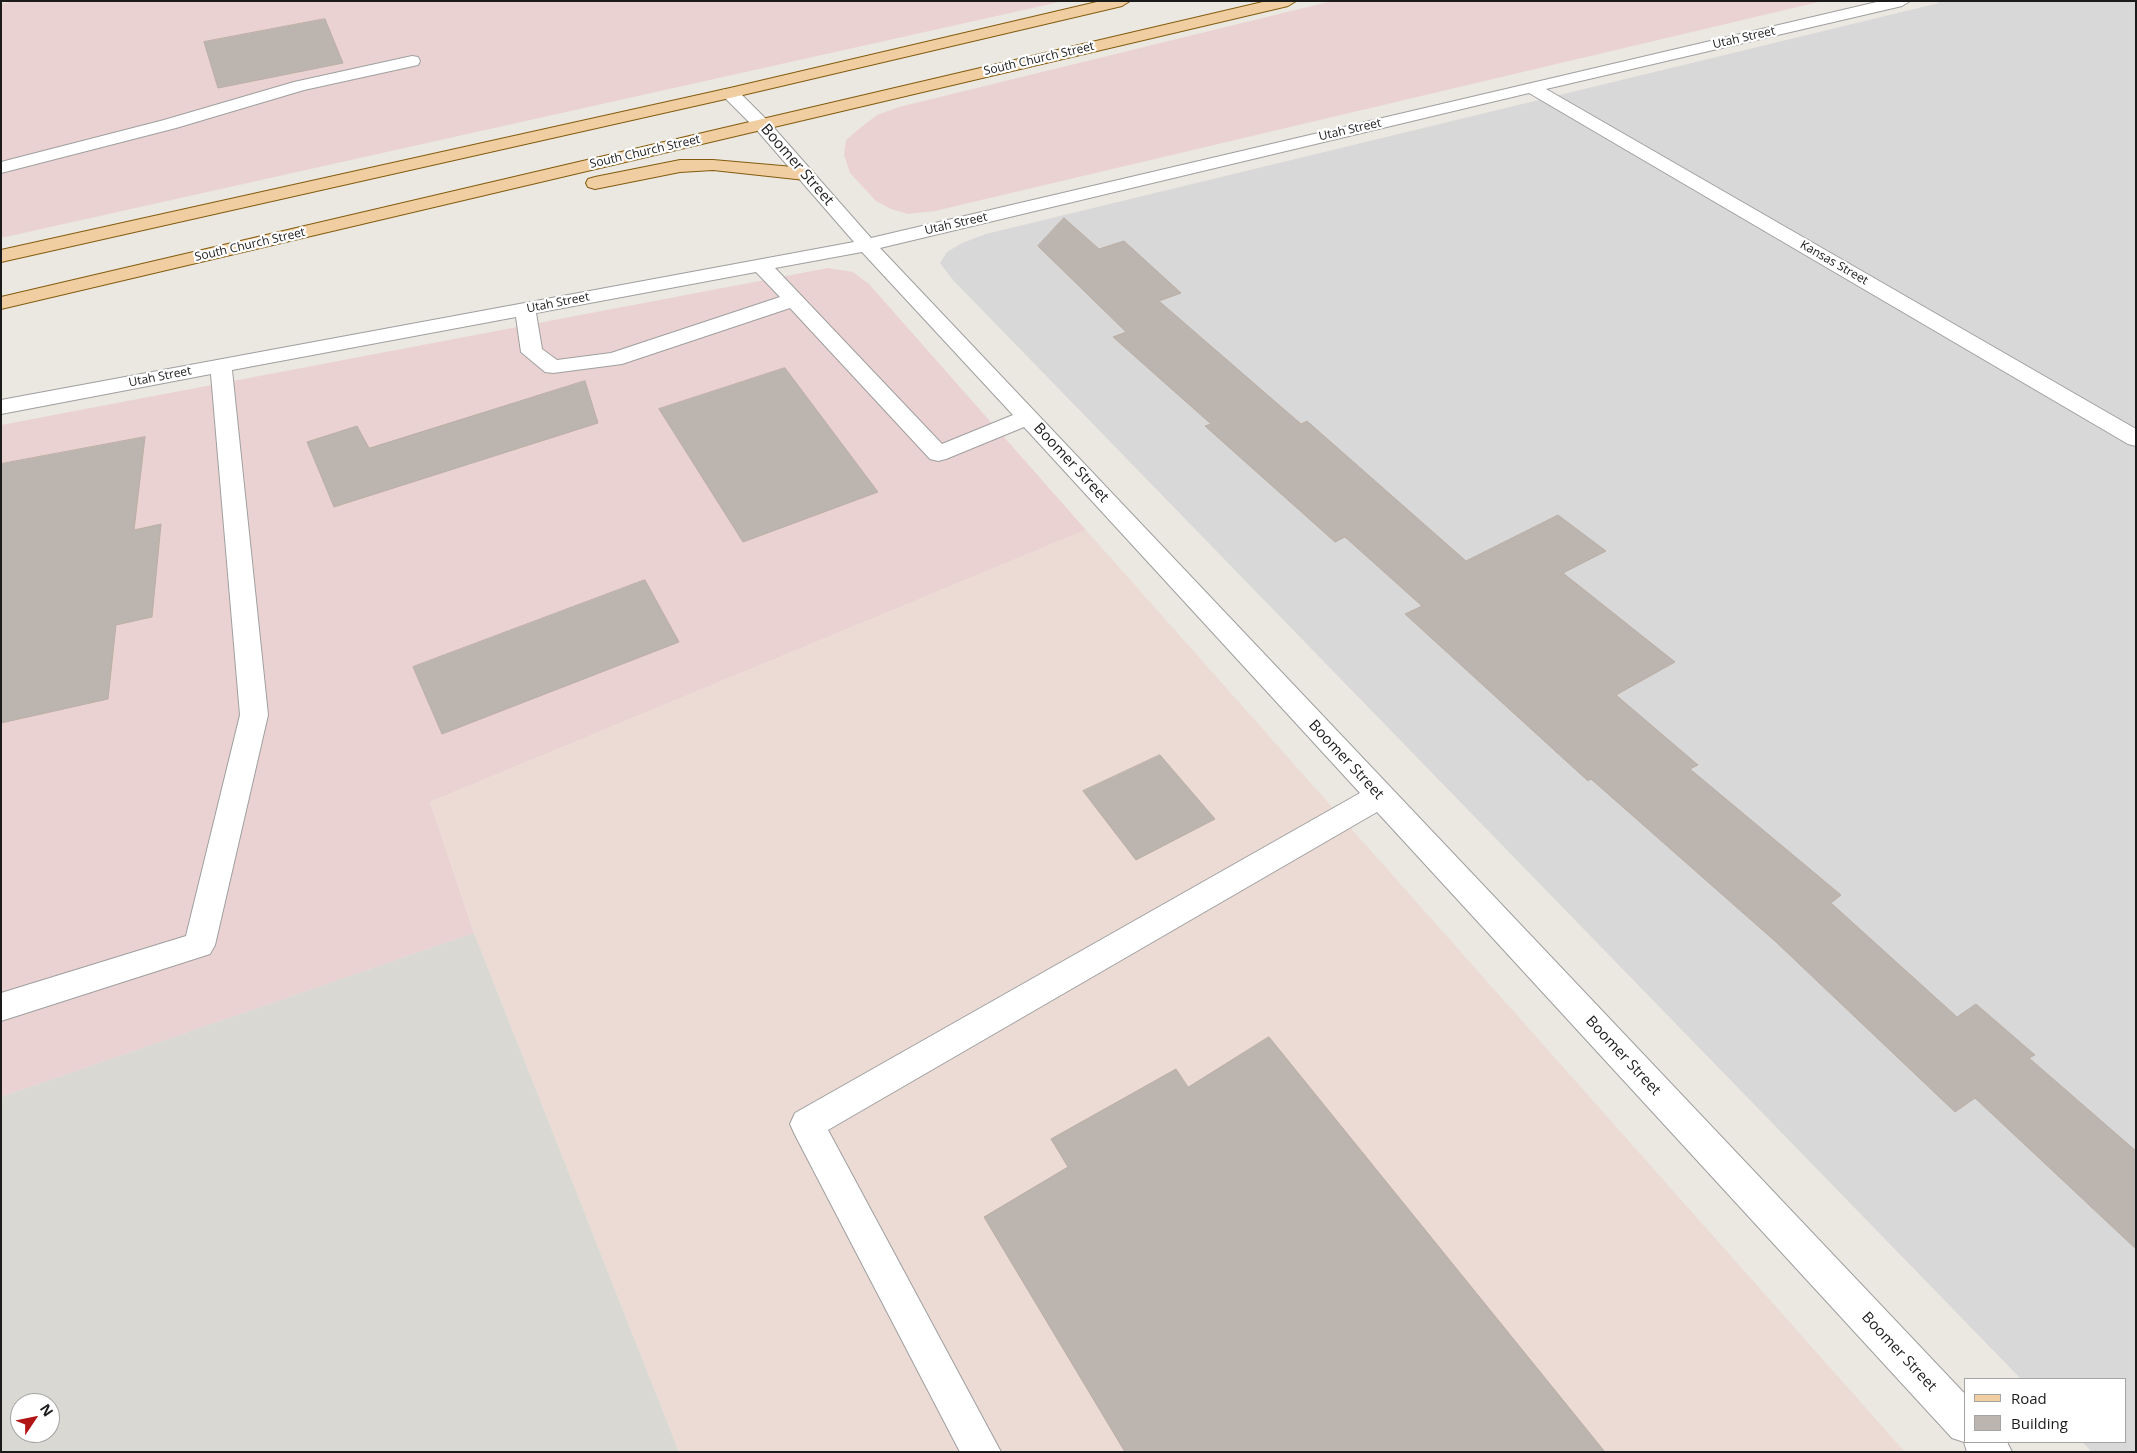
<!DOCTYPE html>
<style>
body{margin:0}
#map{position:relative;width:2137px;height:1453px;overflow:hidden;background:#ebe8e1;font-family:"Open Sans",sans-serif}
canvas{display:block}
.frame{position:absolute;inset:0;border:2px solid #1b1b1b;pointer-events:none}
.legend{position:absolute;left:1964px;top:1378px;width:162px;height:65px;box-sizing:border-box;background:#fff;border:1px solid #a4a4a4;margin:0;padding:6px 9px;list-style:none;font-size:15px;color:#1b1b1b}
.legend li{display:flex;align-items:center;gap:10px;height:25px}
.legend b{width:25px;border:1px solid #a4a4a4}
.north{position:absolute;left:10px;top:1393px;width:50px;height:50px;box-sizing:border-box;background:#fff;border:1px solid #a4a4a4;border-radius:50%;rotate:56deg;font-size:14px;font-weight:700;line-height:20px;text-align:center;color:#1b1b1b}
.north::after{content:'';display:block;margin:auto;width:18px;height:22px;background:#b11516;clip-path:polygon(50% 0,100% 100%,50% 72%,0 100%)}
</style>
<div id="map">
<canvas width="2137" height="1453"></canvas>
<div class="frame"></div>
<ul class="legend">
<li><b style="height:6px;background:#f1cea1"></b>Road</li>
<li><b style="height:14px;background:#bbb4af"></b>Building</li>
</ul>
<div class="north">N</div>
</div>
<script>
const g = document.querySelector('canvas').getContext('2d');
g.lineJoin = 'round';
function fill(path, color) { g.fillStyle = color; g.fill(path, 'evenodd'); }
function trace(path, color, width, dash) { g.strokeStyle = color; g.lineWidth = width; g.lineCap = dash ? 'butt' : 'round'; g.setLineDash(dash || []); g.stroke(path); }
function drawText(font, color, halo, rows, align = 'center') {
  g.font = font + ' "Open Sans",sans-serif'; g.lineWidth = 4.5; g.setLineDash([]); g.textBaseline = 'middle'; g.strokeStyle = halo; g.fillStyle = color; for (const [text, x, y, turn = 0] of rows) {
    g.save(); g.translate(x, y); g.rotate((+turn || 0) * Math.PI / 180); g.textAlign = isNaN(turn) ? turn : align; if (halo) g.strokeText(text, 0, 0); g.fillText(text, 0, 0); g.restore();
  }
}
fill(new Path2D(`
 M1936 1H2136V1452H2092L2082 1442H2126V1379H2021L953 280 940 263 947 252 962 243 986 234 1939 3Z`), '#d9d8d8');
fill(new Path2D(`
 M14 1H1064L1 238V4Z
 M1332 1H1823L935 211 908 214 891 209 876 201 850 173 844 155 846 140 860 128 877 115 899 107Z
 M828 268 853 272 869 284 1086 530 430 802 474 933 1 1097V425Z`), '#ebd2d2');
fill(new Path2D(`
 M1086 530 1905 1452H679L474 933 430 802Z`), '#ecdbd5');
fill(new Path2D(`
 M474 933 679 1452H1V1097ZM20 1403H50V1433H20Z`), '#dad8d3');
const building = new Path2D(`
 M325 19 343 63 218 88 204 42Z
 M1064 218 1099 249 1124 241 1181 293 1159 301 1301 424 1307 421 1466 561 1558 515 1606 551 1563 573 1675 662 1616 695 1698 765 1690 769 1841 895 1831 903 1957 1017 1976 1004 2035 1055 2029 1058 2136 1151V1249L1975 1098 1955 1112 1776 942 1591 779 1588 781 1405 614 1422 606 1345 537 1335 542 1205 426 1211 424 1113 337 1126 332 1038 246Z
 M785 368 878 492 743 542 659 409Z
 M585 381 598 423 334 507 307 442 357 426 369 448Z
 M145 437 134 530 161 524 152 617 116 625 108 699 1 723V464Z
 M645 580 679 642 442 734 413 667Z
 M1160 755 1215 819 1136 860 1083 791Z
 M1269 1037 1605 1452H1125L984 1217 1068 1167 1051 1139 1176 1069 1188 1087Z`);
fill(building, '#bbb4af');
trace(building, '#bbafa5', 1);
const minor = new Path2D(`
 M1881 1H1910L1902 6 1546 89 2136 429V446L2128 444 1529 93 880 248 1966 1395V1442H2007L2012 1452H1967L1964 1442 1952 1438 1377 812 828 1130 1001 1452H960L795 1135 790 1124 795 1113 1360 793 1024 427 946 459 938 461 930 459 790 308 622 364 553 373 545 372 521 352 516 317 232 370 268 715 215 945 210 954 1 1021V993L186 936 240 715 211 374 1 414V400L854 242 755 128 724 97 721 93 724 89H736L767 120 871 238ZM862 252 1013 415 942 444 775 268ZM756 272 780 297 611 353 557 360 542 349 536 313Z
 M412 56 418 57 420 61 418 65 304 90 176 128 1 173V162L164 120 294 82Z`);
const major = new Path2D(`
 M1101 1H1130L1122 6 730 98 1 262V250L730 88Z
 M1267 1H1296L1288 6 1 309V297Z
 M680 160H713L805 168 812 170 814 174 812 178 805 180 713 170 680 172 595 189 588 187 586 183 588 179 595 177Z`);
trace(minor, '#9f9f9f', 2);
trace(major, '#835b0f', 2);
fill(minor, '#fff');
fill(major, '#f1cea1');
drawText('12px', '#1b1b1b', '#fff', [
 ["Utah Street",1744,38,-13],
 ["South Church Street",1039,59,-13],
 ["Utah Street",1350,130,-13],
 ["South Church Street",645,152,-13],
 ["Utah Street",956,224,-13],
 ["South Church Street",250,245,-13],
 ["Kansas Street",1834,263,30],
 ["Utah Street",558,303,-11],
 ["Utah Street",160,377,-11]
]);
drawText('15px', '#1b1b1b', '#fff', [
 ["Boomer Street",797,165,49],
 ["Boomer Street",1071,463,47],
 ["Boomer Street",1346,760,47],
 ["Boomer Street",1623,1056,47],
 ["Boomer Street",1899,1352,47]
]);
</script>
